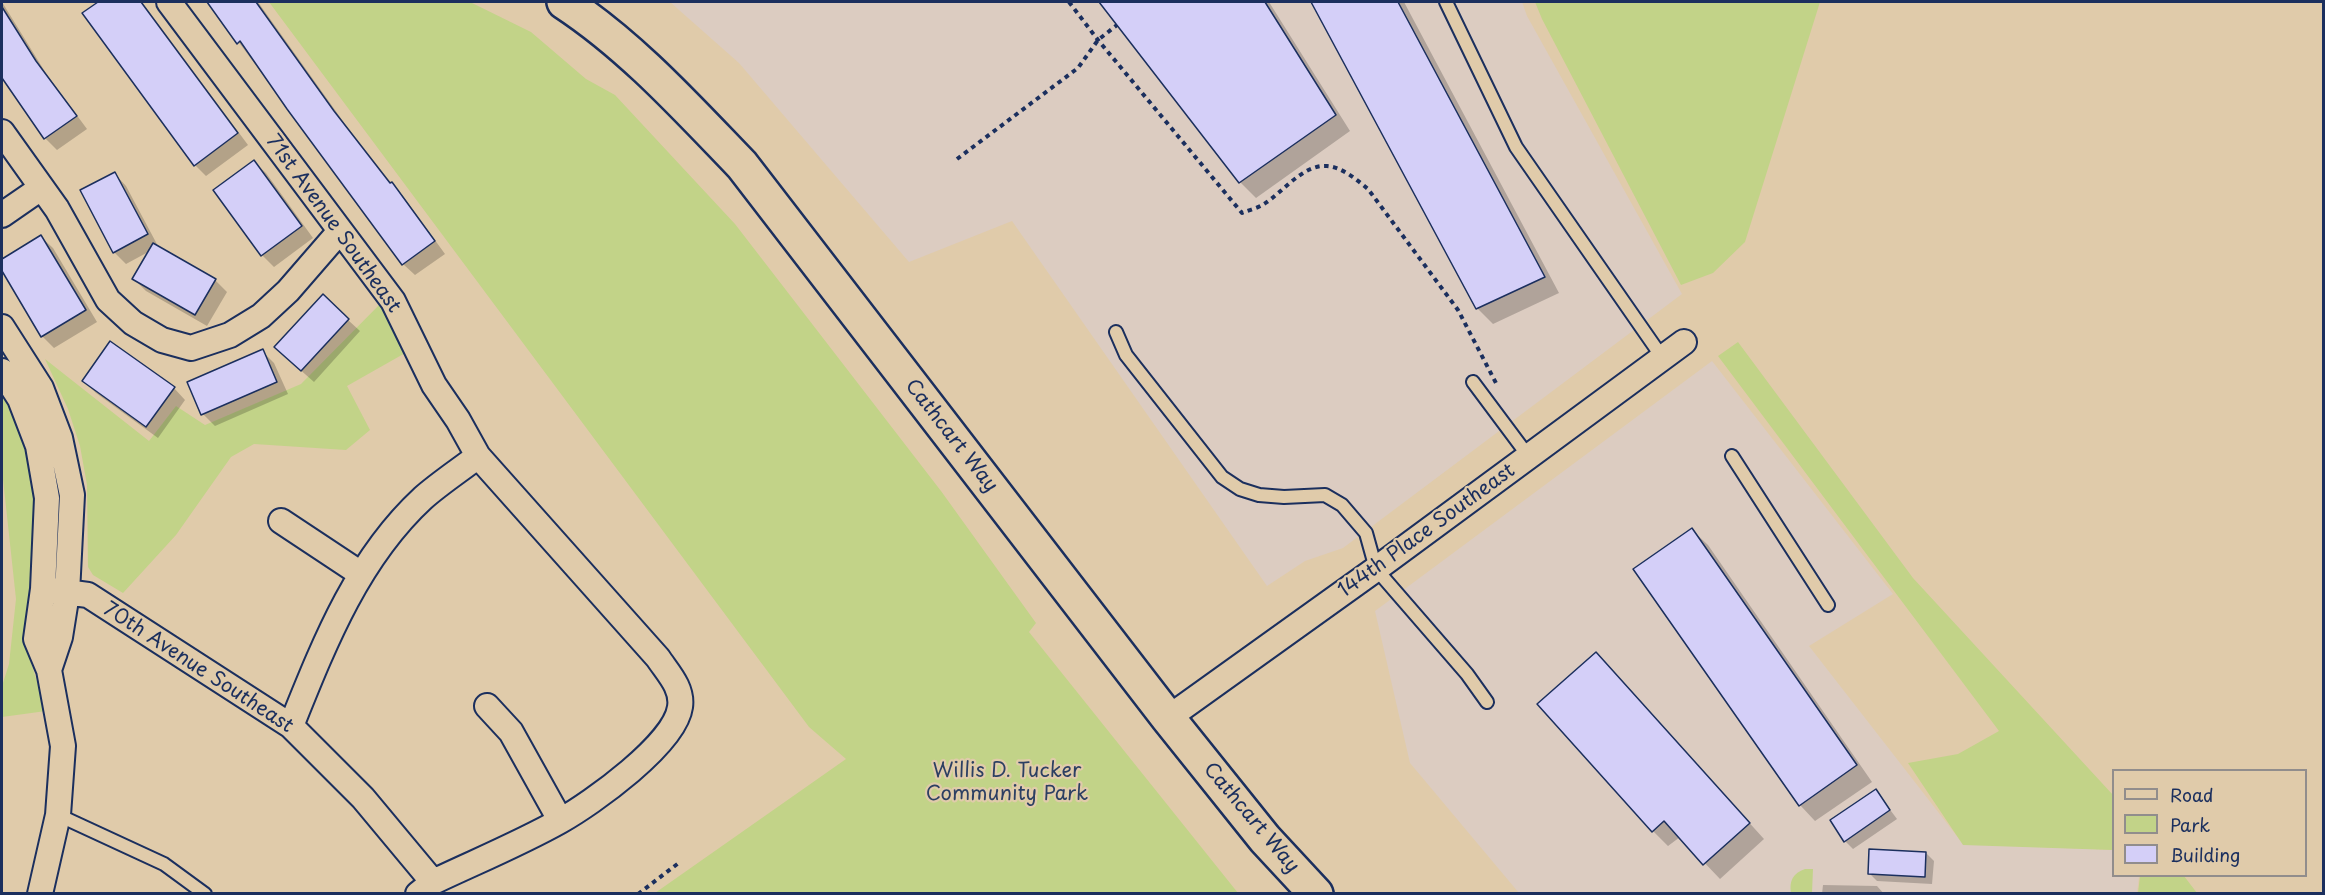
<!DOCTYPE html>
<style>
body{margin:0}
#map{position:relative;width:2325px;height:895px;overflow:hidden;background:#e0cbaa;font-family:"Playpen Sans",sans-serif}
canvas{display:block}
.frame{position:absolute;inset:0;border:3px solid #1b2f5e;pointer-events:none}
.legend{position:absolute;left:2112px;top:769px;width:195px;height:108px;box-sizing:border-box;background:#e0cbaa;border:2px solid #918d8c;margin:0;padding:8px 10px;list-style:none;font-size:18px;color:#1b2f5e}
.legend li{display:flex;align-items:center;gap:12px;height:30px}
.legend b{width:30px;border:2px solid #918d8c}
</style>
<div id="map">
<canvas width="2325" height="895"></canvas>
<div class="frame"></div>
<ul class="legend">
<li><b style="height:8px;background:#e0cbaa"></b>Road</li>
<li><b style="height:16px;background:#c2d388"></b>Park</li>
<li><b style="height:16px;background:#d4cff8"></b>Building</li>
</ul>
</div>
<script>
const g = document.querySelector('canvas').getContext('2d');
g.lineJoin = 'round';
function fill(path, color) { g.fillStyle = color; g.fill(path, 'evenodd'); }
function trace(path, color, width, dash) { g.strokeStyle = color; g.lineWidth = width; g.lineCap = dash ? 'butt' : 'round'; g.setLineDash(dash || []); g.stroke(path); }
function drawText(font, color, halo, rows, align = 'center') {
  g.font = font + ' "Playpen Sans",sans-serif'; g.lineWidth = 4.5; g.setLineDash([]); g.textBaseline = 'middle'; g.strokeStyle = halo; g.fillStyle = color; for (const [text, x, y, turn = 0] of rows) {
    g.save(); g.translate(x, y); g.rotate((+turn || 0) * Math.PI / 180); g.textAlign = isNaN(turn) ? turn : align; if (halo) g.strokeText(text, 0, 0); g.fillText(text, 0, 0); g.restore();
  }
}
fill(new Path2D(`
 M670 2H1522L1527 16 1682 294 1343 548 1305 561 1267 586 1012 221 909 262 739 63Z
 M1712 361 1893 594 1809 646 1963 844 2113 850 2114 876H2139L2137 893H1519L1410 763 1375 611Z`), '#dcccc1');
fill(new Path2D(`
 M269 2H470L531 32 586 79 615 95 735 224 941 491 1036 623 1029 632 1238 893H655L846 759 809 727Z
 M1535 2H1820L1745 242 1713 273 1681 285 1542 19Z
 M383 301 407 352 347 386 370 430 346 450 254 444 231 457 176 535 123 593 93 575 88 567 87 485 80 446 68 409 45 359 149 441 176 406 205 425 301 384Z
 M1738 342 1913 578 2113 795V850L1963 845 1908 763 1958 754 1999 731 1718 356Z
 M2 383 16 409 39 495 31 602 30 659 46 711 2 717V686L9 664 16 599 2 470Z
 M1805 869H1813L1812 893H1791C1789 881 1793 873 1805 869Z
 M2140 876H2184L2197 893H2138Z`), '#c2d388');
fill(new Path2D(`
 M2 2 47 75 87 129 57 150 45 138 2 78Z
 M100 2H142L248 145 206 176 195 165 84 13Z
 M209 2H258L345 124 392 184 403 196 445 254 415 275 403 264Z
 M1101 2H1269L1350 131 1256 198 1240 182Z
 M1313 2H1404L1559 293 1493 324 1477 308Z
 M254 162 266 173 313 238 274 267 262 255 215 190Z
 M115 174 126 186 159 248 215 280 227 292 207 326 146 291 134 279 150 251 126 264 114 252Z
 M41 237 53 248 97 322 54 348 42 336 2 268V260Z
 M348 320 360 331 314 382 288 359Z
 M262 351 274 363 288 394 215 426 203 414 189 383Z
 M84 381 174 388 185 400 158 438 96 393Z
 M1692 530 1708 545 1872 782 1815 821 1800 805Z
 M1596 654 1764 839 1720 879 1680 837 1668 846 1653 831Z
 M1876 791 1897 819 1853 849 1845 841Z
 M1926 853 1934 861 1932 884 1877 881 1869 873Z
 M1823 885 1877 886 1884 894H1822Z`), '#0003');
const building = new Path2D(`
 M98 2H141L238 133 194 166 82 13Z
 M207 2H256L334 111 390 183 392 182 435 241 402 265 287 109 240 41 237 44Z
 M1099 2H1265L1336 115 1239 183Z
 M1311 2H1398L1545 277 1476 309Z
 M2 7 36 61 77 116 44 139 2 78Z
 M254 160 302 226 261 256 213 190Z
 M115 172 148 234 113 253 80 190Z
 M41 235 86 310 41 337 2 271V259Z
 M153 243 216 279 195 315 132 279Z
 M323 294 349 319 301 371 274 347Z
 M110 341 175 387 146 427 82 381Z
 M263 349 277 382 201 415 187 382Z
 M1692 528 1857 765 1799 806 1633 569Z
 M1596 652 1750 823 1703 865 1664 821 1652 832 1537 704Z
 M1876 789 1890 810 1844 842 1830 820Z
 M1869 849 1926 852 1925 877 1868 874Z`);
fill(building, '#d4cff8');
trace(building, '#1b2f5e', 1.5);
const lane = new Path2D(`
 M1446 2 1516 147 1662 357
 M1116 332 1126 355 1222 477 1240 489 1259 495 1284 497 1325 495 1342 505 1366 533 1376 569 1467 674 1487 702
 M1473 382 1529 457
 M1732 456 1828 605
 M58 815 164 864 205 894`);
const street = new Path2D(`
 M169 2 393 301 434 385 458 420 478 456 658 658C668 673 683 688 680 707 675 744 592 803 560 821 519 844 475 862 433 882L418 894
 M2 132 57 209 108 300 133 323 162 340 191 348 230 335 261 316 288 291 340 231
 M2 215 41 188
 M2 327 41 388 60 438 72 495 67 593 60 637 49 670
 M2 371 20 399 38 446 47 498 43 589 36 639 49 670 63 746 58 815 40 894
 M281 521 361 574
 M43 589 88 595 291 726 363 798 433 882
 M487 706 511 732 560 820
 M1168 718 1376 569 1684 342
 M291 726C324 644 357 559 423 498 440 483 460 470 478 456`);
const primary = new Path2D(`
 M564 2C631 46 686 107 742 165L1168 718 1265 839 1316 894`);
trace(lane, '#1b2f5e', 16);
trace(street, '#1b2f5e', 28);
trace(primary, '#1b2f5e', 38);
trace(new Path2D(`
 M1069 2 1098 40 1242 213C1249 210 1258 208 1264 204 1282 193 1303 164 1327 166 1342 167 1357 180 1368 189L1458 310 1496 383
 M957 159 1078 68 1098 40 1117 25
 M638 894 680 862`), '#1b2f5e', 4, [4.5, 4.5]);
trace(lane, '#e0cbaa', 12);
trace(street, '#e0cbaa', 24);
trace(primary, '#e0cbaa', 33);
drawText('20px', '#1b2f5e', '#e0cbaa', [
 ["71st Avenue Southeast",333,224,54],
 ["Cathcart Way",951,436,52],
 ["144th Place Southeast",1427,531,-36],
 ["70th Avenue Southeast",198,668,33],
 ["Cathcart Way",1251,818,50]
]);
drawText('20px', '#2c3f62', '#e0cbaa', [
 ["Willis D. Tucker",1007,771],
 ["Community Park",1007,794]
]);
</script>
